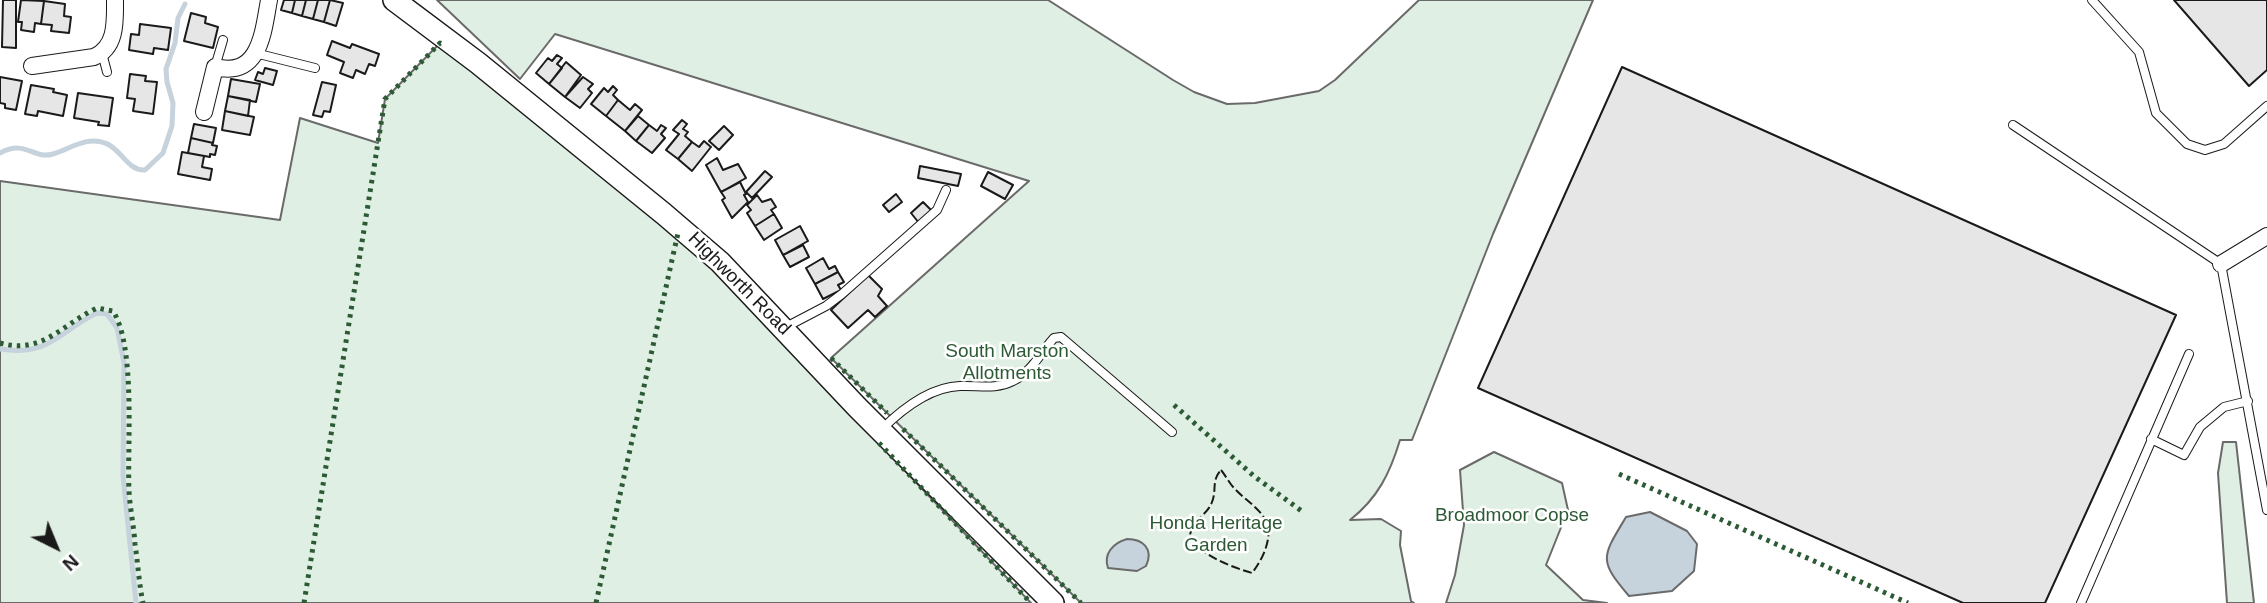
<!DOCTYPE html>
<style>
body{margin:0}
#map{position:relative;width:2267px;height:603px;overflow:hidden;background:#fff;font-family:Arial,sans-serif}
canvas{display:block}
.north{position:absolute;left:21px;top:512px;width:70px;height:70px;-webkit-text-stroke:5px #fff;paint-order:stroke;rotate:137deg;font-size:19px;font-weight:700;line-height:28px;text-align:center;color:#1a1a1a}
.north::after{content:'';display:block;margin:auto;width:24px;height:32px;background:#1a1a1a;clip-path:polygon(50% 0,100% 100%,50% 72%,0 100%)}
</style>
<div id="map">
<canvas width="2267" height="603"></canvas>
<div class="north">N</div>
</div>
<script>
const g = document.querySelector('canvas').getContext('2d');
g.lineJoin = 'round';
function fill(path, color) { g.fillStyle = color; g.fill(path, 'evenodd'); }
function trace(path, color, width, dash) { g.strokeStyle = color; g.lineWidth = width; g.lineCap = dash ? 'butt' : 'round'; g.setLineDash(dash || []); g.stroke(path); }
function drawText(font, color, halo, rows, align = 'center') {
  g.font = font + ' Arial,sans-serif'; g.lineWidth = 5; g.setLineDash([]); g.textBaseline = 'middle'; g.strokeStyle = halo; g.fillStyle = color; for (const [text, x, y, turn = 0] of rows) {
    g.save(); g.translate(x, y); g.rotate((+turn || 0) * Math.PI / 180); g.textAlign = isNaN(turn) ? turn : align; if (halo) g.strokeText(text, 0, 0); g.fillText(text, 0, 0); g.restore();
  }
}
const green = new Path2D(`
 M437 0H1048L1173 80 1194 92 1227 104 1255 103 1319 91 1335 80 1419 0H1593L1493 234 1412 440H1400C1390 473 1378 498 1350 520L1381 519 1401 531 1400 545 1411 601 1414 603H1081L831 358 1029 181 555 34 520 79Z
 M440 43 678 233 1031 603H0V181L280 220 300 118 378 143 385 99Z
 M2223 442H2236L2254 603H2227L2218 473Z
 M1494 452 1562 483 1568 510 1546 565 1583 600 1607 603H1446L1455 575 1464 525 1460 470Z`);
fill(green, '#e0efe3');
trace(green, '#6a6a6a', 2);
const water = new Path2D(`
 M1650 512 1687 531 1697 544 1694 571 1672 591 1629 596C1598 560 1602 557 1626 517Z
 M1127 539C1143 539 1154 549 1146 566L1137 571 1108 568C1103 554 1113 543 1127 539Z`);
fill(water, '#c6d2dc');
trace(water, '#6a6a6a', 2);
trace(new Path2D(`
 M0 153C26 139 33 160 53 154 70 149 86 136 105 143 121 148 127 171 145 170L163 153 172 126 173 103 167 82 166 69 175 43 178 18 185 4
 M0 349C50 357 59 331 97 313L107 314 117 328 124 363 123 476 136 603`), '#c6d2dc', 5);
const building = new Path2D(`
 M16 0V48L2 47 3 0Z
 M21 0 44 1 41 24 35 23 34 32 21 30 22 22H18Z
 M284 0H295L292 13 281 10Z
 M295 0H306L302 16 292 13Z
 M306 0H318L313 19 302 16Z
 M318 0H330L324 22 313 19Z
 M330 0 343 3 336 26 324 22Z
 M2174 0H2267V70L2249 86Z
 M44 1 65 4 64 16 71 17 69 33 51 31 52 25 41 24Z
 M191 13 206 17 205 23 218 27 213 48 184 41Z
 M140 24 171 28 168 50 154 48 153 54 129 50 131 34 139 35Z
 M332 41 350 48 352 44 379 54 375 66 369 64 365 74 356 70 353 78 340 73 344 62 327 55Z
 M557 55 562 58 557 64 562 68 549 84 536 73 548 58 552 61Z
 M566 62 581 75 565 97 549 84Z
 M1622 67 2176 315 2045 603H1963L1478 388Z
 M265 68 277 71 273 85 255 80 258 72 263 74Z
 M130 74 146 76 145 81 157 82 153 114 133 111 135 99 127 98Z
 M0 77 22 81 16 110 5 108V104L0 103Z
 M583 77 593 84 588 89 592 93 580 108 565 97Z
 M231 79 260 84 256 102 228 96Z
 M322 82 336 85 330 112 324 111 322 117 313 115Z
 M31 85 54 89 53 92 67 95 63 116 38 111 37 116 25 114Z
 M613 86 617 90 613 95 618 100 606 116 591 104 604 88 608 92Z
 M78 93 113 98 109 126 98 125 99 122 74 118Z
 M228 96 250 100 248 116 225 111Z
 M618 100 630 110 635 104 642 110 625 131 606 116Z
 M225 111 254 117 250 135 222 130Z
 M638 116 649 125 636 141 625 131Z
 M682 120 687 124 683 129 688 132 685 136 692 142 678 159 666 150 679 134 673 130Z
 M194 124 216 128 213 143 191 138Z
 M649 125 657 131 661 125 666 128 661 134 665 138 652 153 636 141Z
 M724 126 733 135 719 150 709 141Z
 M191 138 213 143 212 145 217 146 215 155 210 154V157L188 153Z
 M704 141 711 147 692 171 678 159 692 142 699 147Z
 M182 152 204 156 202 167 212 169 210 180 178 174Z
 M717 158 723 170 738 164 746 178 721 192 706 165Z
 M920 166 961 174 958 186 918 178Z
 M765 171 772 177 752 198 746 192Z
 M988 172 1013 185 1005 199 981 186Z
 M740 182 746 194 744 195 748 202 732 218 722 200 725 198 721 192Z
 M896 194 902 202 889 212 883 205Z
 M757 195 762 202 771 199 776 207 771 210 774 214 755 226 747 213 751 210 747 205Z
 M923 202 932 211 919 223 911 213Z
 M774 214 782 228 764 240 755 226Z
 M800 226 808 241 783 255 775 240Z
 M803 245 809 257 790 267 783 255Z
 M823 258 829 269 835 266 838 272 815 284 806 268Z
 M838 272 844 282 838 285 841 290 823 299 815 284Z
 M868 275 882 289 878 296 887 306 875 317 868 310 848 328 831 310Z`);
fill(building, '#e6e6e6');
trace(building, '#1a1a1a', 2);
const lane = new Path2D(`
 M2092 0 2139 52 2156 113 2187 144 2205 150 2224 144 2267 106
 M102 53 107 72
 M255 53 315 68
 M215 67 223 40
 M2013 125 2221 264 2267 510
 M784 328 826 306 842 294 937 210 946 190
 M881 430C901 410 929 387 960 386 979 385 995 390 1013 381 1031 373 1041 352 1054 338L1061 337 1172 432
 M2151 439 2184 455 2200 427 2224 407 2248 401
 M2081 603 2189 354`);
const street = new Path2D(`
 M32 66 94 57C117 47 115 21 115 0
 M204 112 215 67C260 78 263 33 269 0
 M2221 264 2267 236`);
const secondary = new Path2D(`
 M394 0 478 63 664 214 720 262 857 407 1053 603`);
trace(lane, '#1a1a1a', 10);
trace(street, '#1a1a1a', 18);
trace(secondary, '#1a1a1a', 24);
trace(lane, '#fff', 8);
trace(street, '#fff', 16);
trace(secondary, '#fff', 21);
trace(new Path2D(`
 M0 343C43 355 62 324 97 308L113 311C136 347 127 446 129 491 130 509 134 527 135 544 138 564 139 584 143 603
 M831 358 887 413
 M1174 405 1255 477 1303 512
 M903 429 1081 603
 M879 443 1031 603
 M1619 474 1908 603
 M304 603 385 99 440 43 442 44
 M596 603 678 233`), '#2b5a34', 5, [3.5, 5]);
trace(new Path2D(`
 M1221 470C1226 476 1229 483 1234 488 1243 498 1255 505 1263 516 1276 533 1263 559 1252 573 1232 567 1198 555 1190 535 1192 519 1207 516 1212 502 1217 490 1211 481 1221 470Z`), '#1a1a1a', 2, [9, 3.5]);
drawText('19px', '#1a1a1a', '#fff', [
 ["Highworth Road",739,284,45]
]);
drawText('19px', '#2b5a34', '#fff', [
 ["South Marston",1007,352],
 ["Allotments",1007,374],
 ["Broadmoor Copse",1512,516],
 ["Honda Heritage",1216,524],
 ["Garden",1216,546]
]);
</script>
